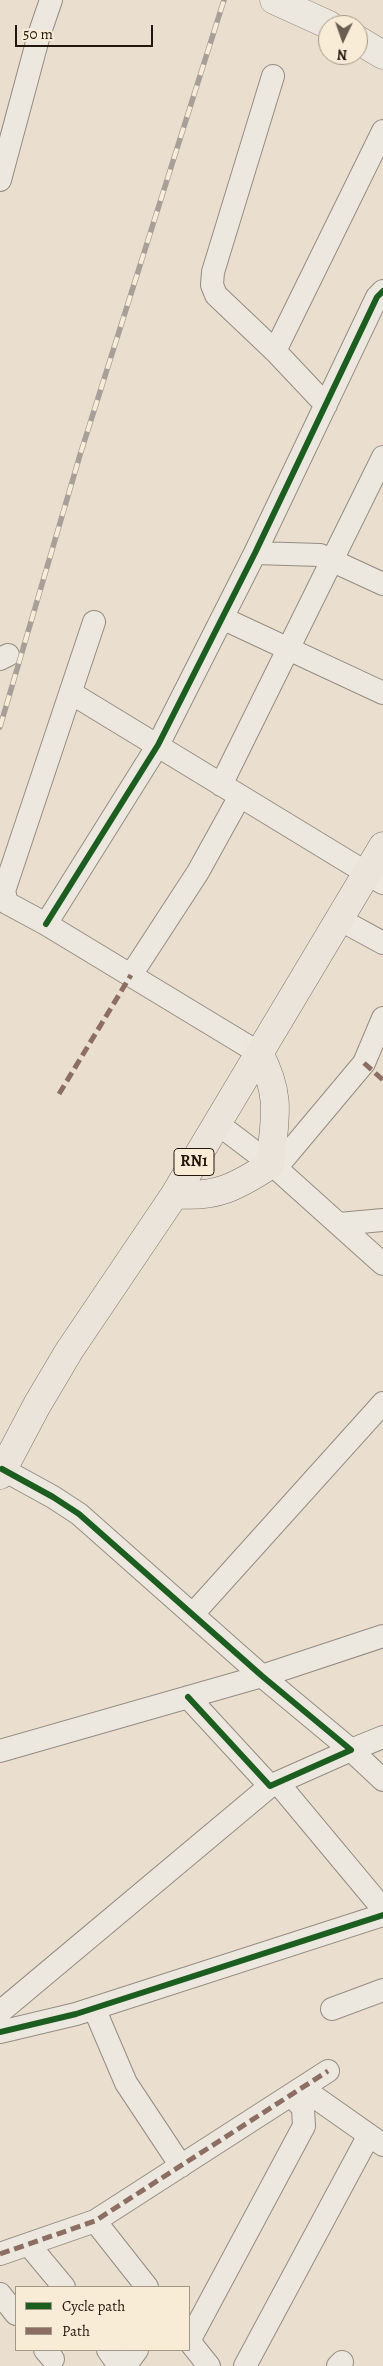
<!DOCTYPE html>
<style>
body{margin:0}
#map{position:relative;width:383px;height:2366px;overflow:hidden;background:#eadfce;font-family:Alegreya,serif}
canvas{display:block}
.legend{position:absolute;left:15px;top:2286px;width:175px;height:65px;box-sizing:border-box;background:#f9ecd7;border:1px solid #a39786;margin:0;padding:6px 9px;list-style:none;font-size:15px;color:#23170d}
.legend li{display:flex;align-items:center;gap:10px;height:25px}
.legend b{width:25px;border:1px solid #a39786}
.north{position:absolute;left:318px;top:15px;width:50px;height:50px;box-sizing:border-box;background:#f9ecd7;border:1px solid #a39786;border-radius:50%;rotate:183deg;font-size:14px;font-weight:700;line-height:20px;text-align:center;color:#23170d}
.north::after{content:'';display:block;margin:auto;width:18px;height:22px;background:#695d51;clip-path:polygon(50% 0,100% 100%,50% 72%,0 100%)}
.scale{position:absolute;left:15px;top:25px;width:138px;height:22px;box-sizing:border-box;border:2px solid #23170d;border-top:0;padding-left:6px;font-size:15px;line-height:18px;white-space:nowrap;color:#23170d;-webkit-text-stroke:4px #f9ecd7;paint-order:stroke}
</style>
<div id="map">
<canvas width="383" height="2366"></canvas>
<ul class="legend">
<li><b style="height:6px;background:#1b5e20"></b>Cycle path</li>
<li><b style="height:6px;background:#8d6e63"></b>Path</li>
</ul>
<div class="north">N</div>
<div class="scale">50 m</div>
</div>
<script>
const g = document.querySelector('canvas').getContext('2d');
g.lineJoin = 'round';
function trace(path, color, width, dash) { g.strokeStyle = color; g.lineWidth = width; g.lineCap = dash ? 'butt' : 'round'; g.setLineDash(dash || []); g.stroke(path); }
function drawText(font, color, halo, rows, align = 'center') {
  g.font = font + ' Alegreya,serif'; g.lineWidth = 4; g.setLineDash([]); g.textBaseline = 'middle'; g.strokeStyle = halo; g.fillStyle = color; for (const [text, x, y, turn = 0] of rows) {
    g.save(); g.translate(x, y); g.rotate((+turn || 0) * Math.PI / 180); g.textAlign = isNaN(turn) ? turn : align; if (halo) g.strokeText(text, 0, 0); g.fillText(text, 0, 0); g.restore();
  }
}
const minor = new Path2D(`
 M273 76 213 272 212 285 216 295 275 351 326 405
 M0 180 39 35 51 0
 M275 351 383 131
 M255 553 320 555 383 584
 M222 618 383 693
 M94 622 4 891 7 903 46 924 259 1053
 M0 659 8 655
 M71 693 383 883
 M221 785 383 457
 M339 919 383 943
 M46 924 158 745 255 553 377 297 383 291
 M131 975 198 872 240 796
 M218 1124 276 1168 383 1264
 M276 1168 364 1063 383 1018
 M339 1224 383 1220
 M2 1469 53 1497 79 1514 262 1676 351 1750 270 1786 188 1697
 M193 1614 383 1403
 M383 1737 351 1750 383 1780
 M0 1751 262 1676 383 1636
 M278 1783 383 1909
 M94 2008 126 2083 181 2166
 M332 2009 383 1990
 M0 2012 270 1786
 M0 2032 76 2014 383 1915
 M302 2088 383 2145
 M95 2221 147 2287
 M29 2245 64 2287
 M0 2254 95 2221 328 2071
 M0 2294 16 2314
 M189 2341 304 2126 303 2108 291 2095
 M189 2341 209 2366
 M45 2350 53 2359
 M108 2350 119 2366
 M125 2366 137 2350
 M245 2366 369 2135
 M338 2366 342 2362`);
const tertiary = new Path2D(`
 M274 0 329 25
 M358 40 383 55`);
const primary = new Path2D(`
 M175 1194C216 1198 236 1187 270 1165 275 1118 282 1096 259 1053
 M0 1475 37 1405 69 1351 175 1194 383 846`);
trace(minor, '#948c82', 24);
trace(tertiary, '#948c82', 29);
trace(primary, '#797268', 29);
trace(minor, '#ede8df', 22);
trace(tertiary, '#ede8df', 28);
trace(primary, '#ebe4da', 28);
const rail = new Path2D(`
 M0 727 80 455 224 0`);
trace(rail, '#a6a098', 5.5);
trace(rail, '#f9ecd7', 4, [11]);
trace(new Path2D(`
 M364 1063 383 1080
 M59 1094 131 975
 M0 2254 95 2221 328 2071`), '#8d6e63', 5, [10, 5]);
trace(new Path2D(`
 M46 924 158 745 255 553 377 297 383 291
 M2 1469 53 1497 79 1514 262 1676 351 1750 270 1786 188 1697
 M0 2032 76 2014 383 1915`), '#1b5e20', 6);
for (const [x, y, w] of [
 [194,1162,40]
]) { const box = new Path2D(); box.roundRect(x - w / 2, y - 13.5, w, 27, 4); g.fillStyle = '#f9ecd7'; g.fill(box); trace(box, '#23170d', 1); }
drawText('bold 16px', '#23170d', null, [
 ["RN1",194,1162]
]);
</script>
